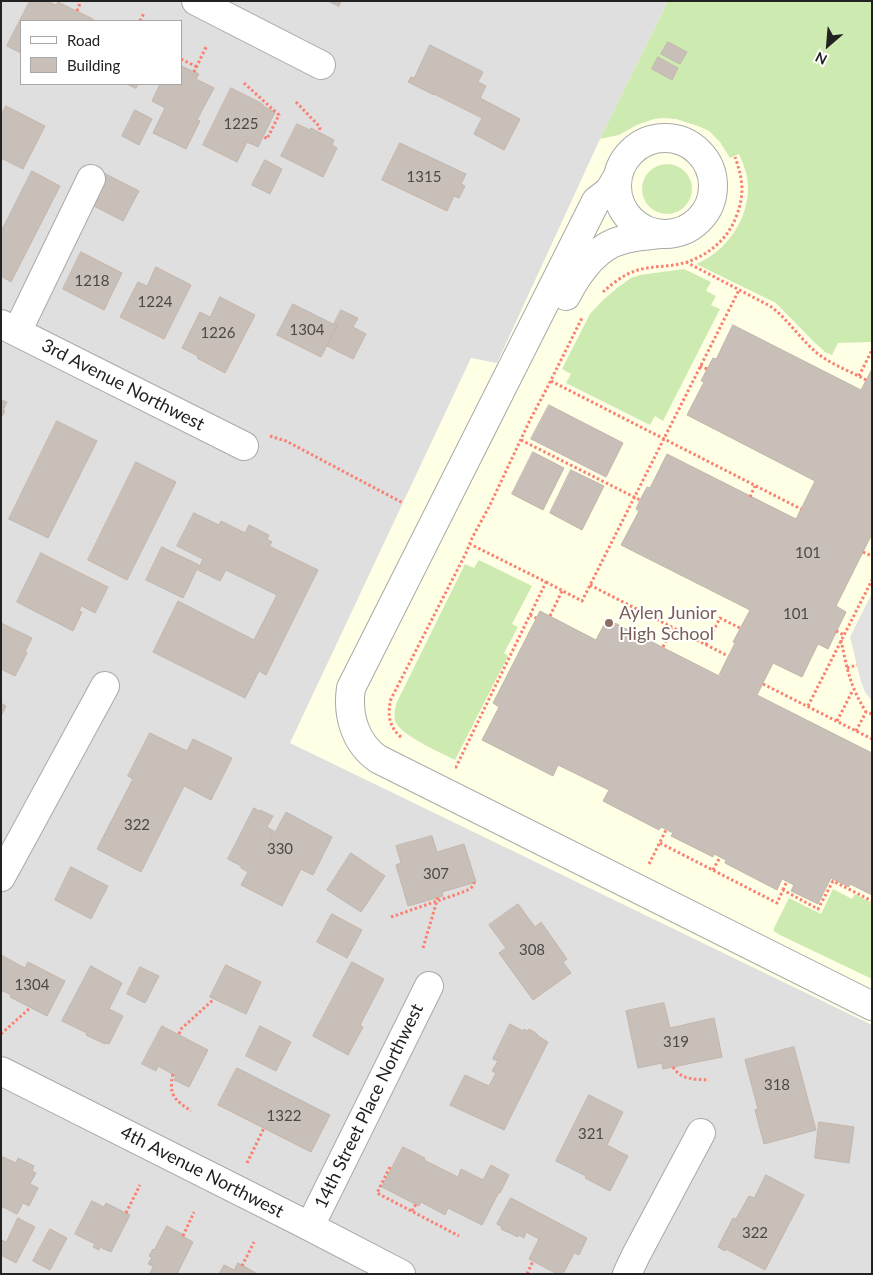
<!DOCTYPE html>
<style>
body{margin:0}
#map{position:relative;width:873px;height:1275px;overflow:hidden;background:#f2efe9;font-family:Lato,sans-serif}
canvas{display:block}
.frame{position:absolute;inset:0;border:2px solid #222;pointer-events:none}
.legend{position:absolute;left:20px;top:20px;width:162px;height:65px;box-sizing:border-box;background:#fff;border:1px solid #a7a7a7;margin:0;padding:6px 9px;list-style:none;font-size:15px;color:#222}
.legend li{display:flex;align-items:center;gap:10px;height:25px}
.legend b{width:25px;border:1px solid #a7a7a7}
.north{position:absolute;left:803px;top:20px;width:50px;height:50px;-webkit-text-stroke:4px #fff;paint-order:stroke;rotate:207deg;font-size:14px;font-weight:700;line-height:20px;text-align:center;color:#222}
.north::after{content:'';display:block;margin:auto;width:18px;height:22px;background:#222;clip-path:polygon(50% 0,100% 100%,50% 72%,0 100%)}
</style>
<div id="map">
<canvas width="873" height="1275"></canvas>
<div class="frame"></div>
<ul class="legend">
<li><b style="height:6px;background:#fff"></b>Road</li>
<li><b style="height:14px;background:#c7bfb8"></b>Building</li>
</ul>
<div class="north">N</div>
</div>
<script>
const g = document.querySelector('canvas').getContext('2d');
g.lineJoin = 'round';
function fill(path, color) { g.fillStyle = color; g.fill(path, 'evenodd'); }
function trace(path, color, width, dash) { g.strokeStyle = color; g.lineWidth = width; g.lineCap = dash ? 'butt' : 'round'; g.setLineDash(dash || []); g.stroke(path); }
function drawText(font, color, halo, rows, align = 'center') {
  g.font = font + ' Lato,sans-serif'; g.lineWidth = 4; g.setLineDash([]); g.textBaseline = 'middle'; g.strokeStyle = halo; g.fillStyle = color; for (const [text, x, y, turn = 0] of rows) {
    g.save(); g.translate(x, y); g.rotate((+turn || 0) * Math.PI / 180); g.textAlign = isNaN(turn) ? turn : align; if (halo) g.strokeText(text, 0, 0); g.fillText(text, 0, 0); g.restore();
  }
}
fill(new Path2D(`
 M1 1H872V1274H1ZM21 21H181V84H21Z`), '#e0dfdf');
fill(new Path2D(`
 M668 1H872V1025L290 743 471 358 497 363 600 139Z`), '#ffffe5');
fill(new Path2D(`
 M668 1H872V342L838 343 832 355 825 352 813 341 776 303 696 264C726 252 748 220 748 188 748 176 744 165 739 154L730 158 720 142 709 131 698 126 676 119 664 118 654 119 637 125 619 135 600 139Z
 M642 189a25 25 0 1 1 50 0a25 25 0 1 1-50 0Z
 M684 269 711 282 706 291 716 296 711 305 720 309 663 421 655 416 650 425 566 383 571 374 562 369 590 314 602 301 617 288 631 278 640 275Z
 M479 560 532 586 512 624 518 627 504 653 508 656 455 760C440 752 404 737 396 723 393 716 395 711 396 704L465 564 474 568Z
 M833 889 852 899 855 894 872 903V979L778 934 774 931V928L789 898 821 914Z`), '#cdebb0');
fill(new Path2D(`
 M872 593V701L865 692 861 682 850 637Z`), '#e2e2e2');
const building = new Path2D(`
 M30 1H47L56 5 58 2 93 19 92 21H21V53L7 46Z
 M328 1H341L339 6Z
 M668 42 687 52 680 64 661 54Z
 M430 45 483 72 478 82 486 86 480 98 520 119 504 150 474 134 482 118 434 94V95L408 82 411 77 414 78Z
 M658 57 678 68 672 80 652 69Z
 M181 66 199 74 196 79 214 88 197 120 200 121 186 149 153 133 165 108 152 101 160 84H181Z
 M127 84H138L136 88Z
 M231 88 261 103 265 107 275 112 258 147 247 142 237 162 203 145Z
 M6 106 45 126 23 169 1 158V115Z
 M135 110 152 119 139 145 122 136Z
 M297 124 310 130 311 128 334 140 332 145 337 148 323 177 281 156Z
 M400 143 466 174 461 184 465 186 459 198 454 196 447 211 382 180Z
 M265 160 282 169 270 194 252 185Z
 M32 171 60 186 11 282 1 276V232Z
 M104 173 139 191 123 221 88 203Z
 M81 252 122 273 104 310 63 289Z
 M156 267 191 285 164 339 120 317 138 282 147 286Z
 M220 297 255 315 225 373 197 358 198 356 182 348 200 312 210 317Z
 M293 304 337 326 321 357 277 335Z
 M341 310 358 318 353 327 366 334 353 359 327 346 337 326 334 324Z
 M733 325 861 390 872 369V534L836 606 846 612 828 649 818 644 802 677 773 663 757 695 872 753V895L850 884 849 887 831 878 818 904 791 891 794 885 782 879 777 890 725 863 726 860 714 854 713 857 671 836 673 833 661 827 659 830 603 801 609 790 558 765 553 776 482 740 499 707 493 703 540 611 596 640 607 619 721 677 722 675H719L735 643 733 642 750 610 621 545 639 511 636 509 640 500 647 487 650 488 667 454 796 519 815 481 687 415 704 382 701 381 707 369 713 358 716 359Z
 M1 400 7 402 3 410 5 411 1 418Z
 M549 405 623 443 606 477 531 439Z
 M57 421 97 441 48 538 9 519Z
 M533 452 564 468 543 510 512 494Z
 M136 462 176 482 127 580 88 560Z
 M571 470 604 486 582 530 550 513Z
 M194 513 219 525 221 521 245 533 249 525 269 535 267 539 272 542 269 546 318 570 266 675 259 671 245 698 153 652 178 601 254 640 277 595 226 570 220 581 198 570 203 559 177 546Z
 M162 547 199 565 183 598 146 580Z
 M41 553 108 587 95 613 76 603 75 604 81 607 79 611 82 612 73 631 17 602Z
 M1 623 32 638 25 652 27 653 15 676 1 669Z
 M1 703 6 706 1 716Z
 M150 733 187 751 193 739 232 758 211 800 184 786 141 872 97 849 133 779 128 776Z
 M254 808 259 811 260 810 273 816 267 827 274 831 271 838H272L286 812 332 837 313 875 301 869 282 906 241 885 248 872 241 868V866L228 859Z
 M432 836 437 852 464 844 476 882 442 892 443 896 408 906 396 865 401 863 396 846Z
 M351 853 385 876 361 912 327 890Z
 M71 867 108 886 91 919 55 900Z
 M518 904 535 927 541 922 567 959 563 962 571 973 533 1000 499 953 506 948 489 925Z
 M332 914 362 930 347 958 317 942Z
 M1 955 25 968 28 962 65 981 47 1016 10 997 11 995 1 990Z
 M352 962 384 979 360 1025 363 1027 348 1055 313 1036Z
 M226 965 261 982 246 1014 210 997Z
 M91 966 122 983 109 1009 123 1016 109 1044 106 1043 105 1044 86 1035 87 1033 62 1021Z
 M140 967 159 976 145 1003 127 994Z
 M664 1003 670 1028 714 1018 722 1057 663 1069 662 1063 638 1068 626 1011Z
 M510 1024 523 1031 524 1029 527 1031 529 1029 536 1033 538 1036 548 1042 504 1130 450 1105 465 1075 489 1086 496 1073 492 1071 498 1061 493 1059Z
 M162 1026 208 1050 189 1087 174 1080 176 1076 158 1066 156 1071 142 1064Z
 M260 1026 291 1042 276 1071 246 1056Z
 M794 1047 816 1130 764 1144 755 1110 758 1109 745 1060Z
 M237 1068 330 1115 311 1152 218 1105Z
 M589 1095 623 1112 607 1145 628 1156 610 1191 585 1178 586 1176 556 1161Z
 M819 1122 854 1127 849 1163 815 1158Z
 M403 1147 425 1158 424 1160 458 1177 461 1169 483 1180 491 1165 509 1175 500 1193 499 1192 482 1225 448 1208 445 1215 421 1202 419 1206 382 1187Z
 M3 1157 16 1163 18 1158 34 1166 32 1171 36 1173 30 1184 38 1188 29 1206 23 1203 17 1214 1 1206V1161Z
 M766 1175 804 1195 765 1270 726 1249 725 1251 718 1247 733 1218 736 1219 749 1196 754 1198Z
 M511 1198 587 1238 579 1255 574 1253 563 1274H557L529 1259 539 1239 526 1232 524 1238 519 1235 518 1237 501 1229 502 1227 497 1224Z
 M92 1201 104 1207 106 1203 130 1215 111 1252 100 1247 99 1250 93 1247 95 1244 75 1234Z
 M18 1218 35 1227 16 1263 1 1255V1240L6 1242Z
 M167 1226 182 1234 181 1235 193 1242 177 1274H150L153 1266 148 1264 152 1257 149 1256 153 1249 154 1250Z
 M50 1229 67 1238 50 1270 33 1261Z
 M238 1263 256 1273V1274H219L224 1265 234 1270Z`);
fill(building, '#c7bfb8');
trace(building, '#c4b6ab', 1);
const minor = new Path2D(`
 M196 1 321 65
 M617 186a48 48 0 1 1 96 0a48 48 0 1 1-96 0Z
 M618 176 609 191 596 201 351 688C347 715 355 743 378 759L872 1006
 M566 296C578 273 595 247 622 240 634 236 648 236 660 234
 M1 324 244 446
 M17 332 91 179
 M1 877 105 686
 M1 1071 299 1221 401 1274
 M310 1226 429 986
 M627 1274 636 1255 701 1133`);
trace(minor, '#a9a9a9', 30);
trace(new Path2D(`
 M77 11 81 1
 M140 21 144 13
 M181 59 197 67
 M194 72 207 45
 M244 83 279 115 267 139 263 136
 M296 102 319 126 320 128 318 132
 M686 262 770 306C788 319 800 339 817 353 832 365 850 371 866 380
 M603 292C612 284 623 275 635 271 649 266 665 267 680 264 705 258 727 241 736 217 745 195 743 179 735 157
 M700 366 707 369
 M859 376 872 350
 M551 381 801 509
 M270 436 286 441 403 503
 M521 440 640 500
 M750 497 755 486
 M863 552 872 556
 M546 582 582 601 739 290
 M590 585 728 656
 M530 615 536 618
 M550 616 562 591
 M836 631 844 635
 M841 640C847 669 850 686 866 712
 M706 645 720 618 740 628
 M663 647 672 628
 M847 668 857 665
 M763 684 872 739
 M808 706 872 580
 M837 721 853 690
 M856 731 866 712 872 714
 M401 737C389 727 387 714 391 699L466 553 472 538 490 505 530 420 546 390 582 318
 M455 767H456L546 582 470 544
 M660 843 777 903 783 890 818 909 833 881 872 901
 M649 864 666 830
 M713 870 720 857
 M783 890 787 881
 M391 917 466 891C469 889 474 887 474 882
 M423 948 438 897
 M1 1034 30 1008
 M179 1034 181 1029 214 999
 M673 1067C681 1080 694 1079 709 1080
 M173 1074C168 1095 175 1100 191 1111
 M247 1163 264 1128
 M390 1167 377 1193 459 1236
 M412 1211 416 1204
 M126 1213 140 1185
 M183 1236 194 1212
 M242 1266 254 1242
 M527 1274 533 1261`), '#fa8072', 3, [2.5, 2.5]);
trace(minor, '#fff', 28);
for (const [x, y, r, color] of [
 [609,623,5,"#8d6e63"]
]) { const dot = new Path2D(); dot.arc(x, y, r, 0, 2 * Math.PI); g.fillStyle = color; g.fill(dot); trace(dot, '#fff', 2); }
drawText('15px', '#4b4948', null, [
 ["1225",241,124],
 ["1315",424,177],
 ["1218",92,281],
 ["1224",155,302],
 ["1304",307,330],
 ["1226",218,333],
 ["101",808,553],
 ["101",796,614],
 ["322",137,825],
 ["330",280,849],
 ["307",436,874],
 ["308",532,950],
 ["1304",32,985],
 ["319",676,1042],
 ["318",777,1085],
 ["1322",284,1116],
 ["321",591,1134],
 ["322",755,1233]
]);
drawText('18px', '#222', '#fff', [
 ["3rd Avenue Northwest",123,385,27],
 ["14th Street Place Northwest",369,1106,-64],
 ["4th Avenue Northwest",202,1172,27]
]);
drawText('18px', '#785e54', '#fff', [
 ["Aylen Junior",619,613],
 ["High School",619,634]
], 'left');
</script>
